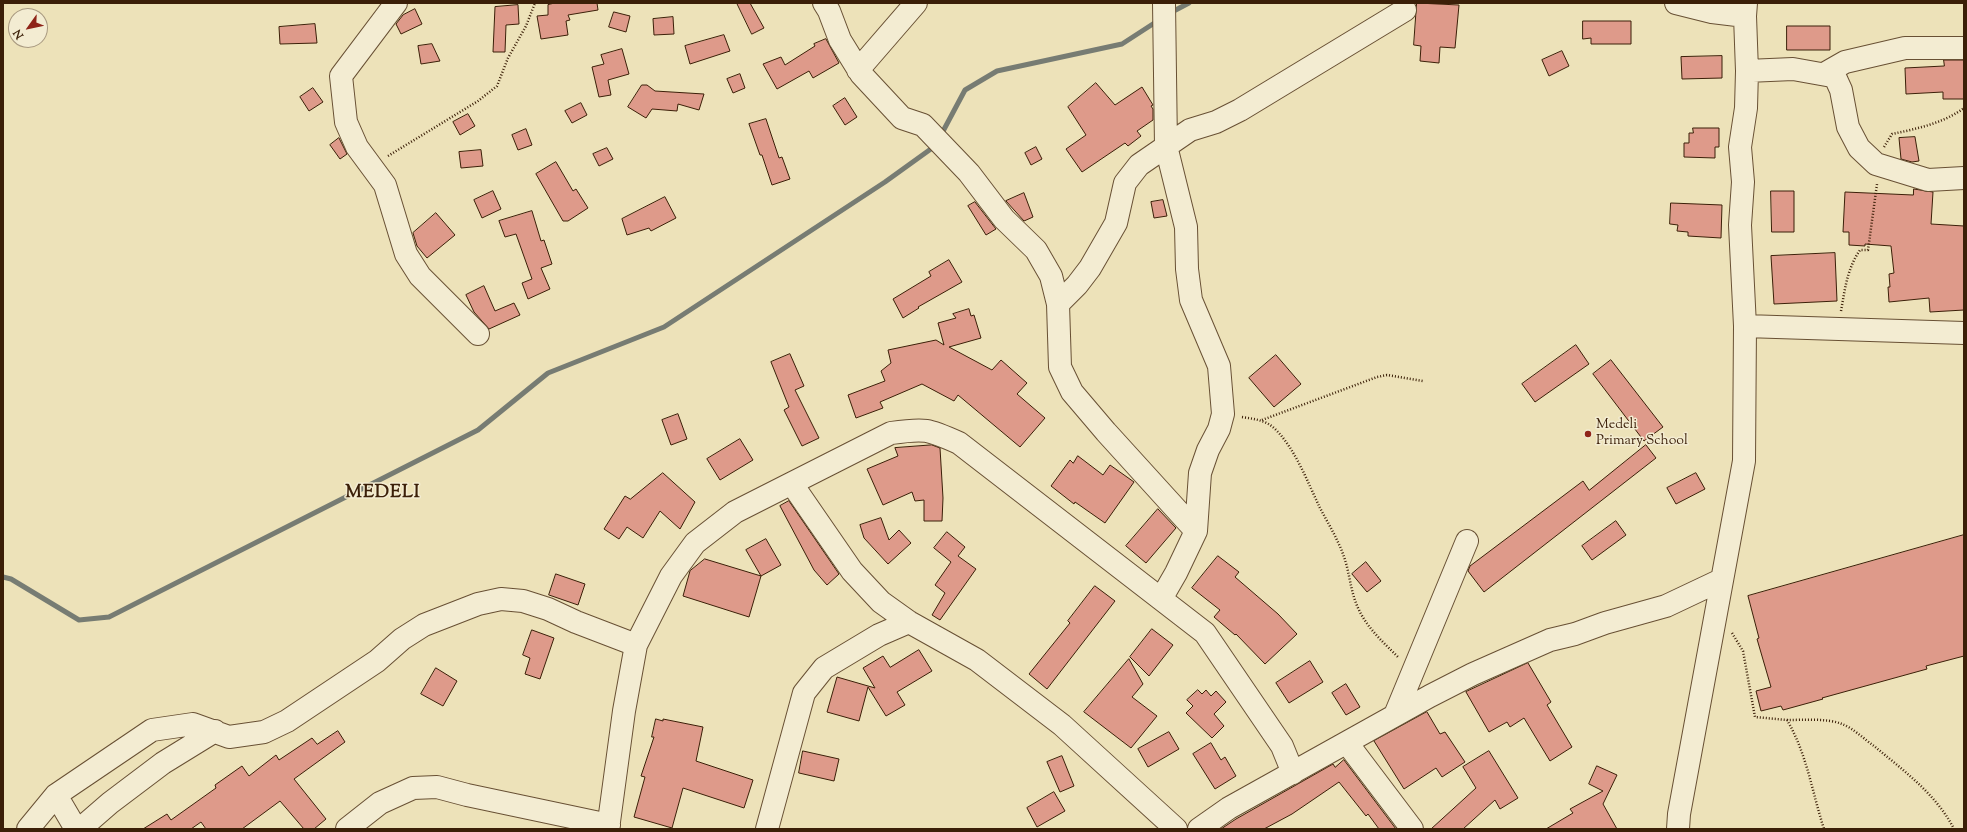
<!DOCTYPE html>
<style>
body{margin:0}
#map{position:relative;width:1967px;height:832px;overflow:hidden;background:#ede2b9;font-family:"Sorts Mill Goudy",serif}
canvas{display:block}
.frame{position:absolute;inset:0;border:4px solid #3b1f08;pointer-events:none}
.north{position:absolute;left:8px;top:8px;width:40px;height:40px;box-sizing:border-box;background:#f3ecd2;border:1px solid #a99a81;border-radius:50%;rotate:237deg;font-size:11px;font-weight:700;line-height:16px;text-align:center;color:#3b1f08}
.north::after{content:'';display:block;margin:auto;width:14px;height:18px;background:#8f2418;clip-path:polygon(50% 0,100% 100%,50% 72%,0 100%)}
</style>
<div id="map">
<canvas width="1967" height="832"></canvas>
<div class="frame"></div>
<div class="north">N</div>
</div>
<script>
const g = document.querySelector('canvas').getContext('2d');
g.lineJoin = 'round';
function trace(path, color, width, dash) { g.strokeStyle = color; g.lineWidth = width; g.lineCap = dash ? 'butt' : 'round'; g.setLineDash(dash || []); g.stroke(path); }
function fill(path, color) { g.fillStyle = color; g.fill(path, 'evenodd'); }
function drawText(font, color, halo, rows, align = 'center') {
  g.font = font + ' "Sorts Mill Goudy",serif'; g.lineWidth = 3; g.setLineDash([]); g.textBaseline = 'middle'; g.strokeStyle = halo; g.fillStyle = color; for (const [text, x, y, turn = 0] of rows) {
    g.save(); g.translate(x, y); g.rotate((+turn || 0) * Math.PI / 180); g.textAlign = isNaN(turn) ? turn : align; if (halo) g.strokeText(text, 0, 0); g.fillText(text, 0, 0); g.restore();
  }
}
trace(new Path2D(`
 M1170 13 1189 3
 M941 135 965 90 997 71 1122 44 1159 20
 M3 577 11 579 79 620 109 617 478 430 548 373 664 327 885 182 935 146`), '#777c73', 5);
const building = new Path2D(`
 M555 3H597L598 10 568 15 570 20 566 21 568 35 541 39 537 16 548 15V5Z
 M737 3H750L764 28 752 34Z
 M1417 3 1459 5 1455 48 1440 47 1439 63 1420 61 1421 46 1414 45Z
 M518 5 519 24 506 25 505 52H493L495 7Z
 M415 9 422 24 401 34 396 24 403 15Z
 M614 12 630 16 626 32 609 27Z
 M673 17 674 34 654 35 653 19Z
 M1583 21H1631V44H1591V38L1583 39Z
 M315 24 317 43 280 44 279 27Z
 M1787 26H1830V50H1787Z
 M724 35 730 51 690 64 685 46Z
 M826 39 839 63 813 78 809 71 777 89 763 64 781 57 785 65 815 46 814 44Z
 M432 44 440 61 421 64 418 46Z
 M622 49 629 74 608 80 611 95 599 97 592 67 604 64 601 55Z
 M1562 51 1569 66 1549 76 1542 60Z
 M1722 56V78L1682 79 1681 57Z
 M1944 60H1964V99H1943V92L1906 94 1905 68 1944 66Z
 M740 74 745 88 733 93 727 79Z
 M1096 83 1115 105 1142 87 1153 105 1151 106 1153 109V120L1137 131 1141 136 1128 146 1125 143 1082 172 1066 149 1086 135 1068 107Z
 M642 85H647L655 91 704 94 699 110 678 104 677 111 652 109 646 118 628 107Z
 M313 88 323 102 309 111 300 97Z
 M845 98 857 117 845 125 833 106Z
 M581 103 587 115 572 123 565 111Z
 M468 114 475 126 460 135 453 122Z
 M766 119 779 158 782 157 790 179 772 185 762 155H760L749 124Z
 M1693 128H1719V147H1715V158L1684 157V143H1689V133H1693Z
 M526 129 532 145 518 150 512 135Z
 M1915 137 1919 161 1912 162 1901 159 1899 138Z
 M339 138 347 154 340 159 330 145Z
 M1036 147 1042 159 1031 165 1025 153Z
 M607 148 613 159 599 166 593 154Z
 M481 150 483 166 461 168 459 152Z
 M556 162 573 191 576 189 588 208 568 221H563L536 174Z
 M1914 189 1933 192 1931 224 1964 226V310L1930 312 1929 298 1889 302 1888 287H1890L1889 274 1894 273 1891 246 1865 244V246L1849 245V232H1843L1845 192 1913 195Z
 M493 191 501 209 482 218 474 200Z
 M1771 191H1794V232H1772Z
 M1024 193 1033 217 1024 221 1006 201Z
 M665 197 676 218 651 231 649 228 627 235 622 219Z
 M1163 200 1167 216 1154 218 1151 202Z
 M975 202 996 229 986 235 968 206Z
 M1671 203 1722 205 1721 238 1688 236V232L1677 231 1678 225 1670 224Z
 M532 211 541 241 544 240 552 264 541 268 550 289 528 299 522 283 532 279 516 234 505 237 499 221Z
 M436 213 455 235 427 258 417 246 413 233Z
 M1835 253 1837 301 1774 304 1771 256Z
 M949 260 962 282 918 307 919 308 903 318 893 299 931 276 929 272Z
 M484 286 495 311 514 303 520 315 489 329 474 312 466 295Z
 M969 309 971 316 974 315 981 338 949 347 992 370 1001 360 1027 383 1017 394 1045 418 1020 447 958 395 954 401 922 384 880 402 883 408 856 418 848 395 885 381 881 371 891 363 888 350 936 340 944 345 938 323 956 318 953 314Z
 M1576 345 1589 364 1535 402 1522 384Z
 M790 354 804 386 795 390 819 438 802 446 784 410 789 407 771 362Z
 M1276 355 1301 384 1274 407 1249 378Z
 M1611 360 1663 427 1644 441 1593 374Z
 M678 414 687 439 671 445 662 420Z
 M740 439 753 460 720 480 707 459Z
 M932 445 940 448 943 498 942 521H924V500L915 501 912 492 883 505 867 469 898 456 895 448Z
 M1646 445 1656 458 1484 592 1468 571 1470 566 1583 481 1589 490Z
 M1078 456 1103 475 1110 465 1134 482 1105 523 1075 502 1074 504 1051 486 1070 460 1073 463Z
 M663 473 695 502 680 529 660 511 643 538 627 527 619 539 604 529 625 496 630 499Z
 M1696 473 1705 489 1676 504 1667 488Z
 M789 501 839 574 827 585 814 570 780 506Z
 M1158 509 1176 528 1146 563 1126 546Z
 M881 518 889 540 899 530 911 543 888 564 864 538 860 525Z
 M1616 521 1626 535 1592 560 1582 546Z
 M947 532 965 547 958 556 976 569 940 620 932 615 945 593 935 585 951 562 934 548Z
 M1964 535V656L1926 666 1927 669 1822 698 1823 699 1783 710 1781 706 1761 711 1756 691 1771 687 1757 639 1759 638 1748 596Z
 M766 539 781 565 761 576 746 550Z
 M1218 556 1239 572 1235 577 1278 614 1297 634 1265 664 1236 634 1235 635 1214 617 1220 610 1192 588Z
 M705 559 761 576 749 617 683 596 690 571Z
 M1366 562 1381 581 1367 592 1352 574Z
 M556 574 585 584 578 605 549 595Z
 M1095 586 1115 601 1047 689 1029 674 1070 623 1068 621Z
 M1152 629 1173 645 1149 676 1130 657Z
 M532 630 554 638 540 679 525 674 530 658 523 655Z
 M919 650 932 671 897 692 905 705 886 716 868 687 859 721 827 712 837 677 875 688 863 668 883 656 890 667Z
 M1129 659 1143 684 1132 697 1157 716 1131 748 1084 712Z
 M1310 661 1323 682 1289 703 1276 683Z
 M1528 663 1551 702 1547 705 1572 747 1550 761 1524 718 1510 727 1507 722 1489 732 1466 692Z
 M436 668 457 681 443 706 421 694Z
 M1346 684 1360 707 1346 715 1332 693Z
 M1198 690 1202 694 1206 690 1211 696 1216 691 1226 702 1214 714 1224 726 1212 738 1186 713 1193 706 1187 700Z
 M1427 712 1440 734 1445 732 1465 762 1442 777 1436 768 1404 789 1374 741Z
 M656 719 663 721V719L703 727 696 761 753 780 744 808 683 788 672 828 634 817 645 777 641 776 654 737H652Z
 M338 731 345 742 294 779 326 819 314 829H304L280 801 242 829H206L201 822 191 829H143L167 814 171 820 216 788 215 785 242 766 249 776 276 755 279 760 312 738 317 744Z
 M1169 732 1179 749 1148 767 1138 749Z
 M1211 743 1221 760 1225 757 1236 776 1215 789 1193 754Z
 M803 751 839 759 834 781 799 773Z
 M1489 751 1518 798 1500 809 1495 800 1463 829H1431L1476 788 1463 767Z
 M1062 756 1074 786 1060 792 1047 762Z
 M1344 760 1396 829H1379L1368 814 1366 816 1339 782 1292 814 1264 829H1221L1236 819 1333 764 1335 767Z
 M1597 766 1617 775 1603 804 1617 829H1546L1573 813 1570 809 1603 791 1589 784Z
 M1054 792 1065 811 1037 827 1027 808Z`);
fill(building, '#de9a8a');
trace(building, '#3b1f08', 1);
const minor = new Path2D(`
 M396 3 341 76 346 122 357 147 385 185 406 254 420 276 478 334
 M824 3 829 11 840 40 861 74 902 118 923 125 969 173 1004 219 1036 250 1051 276 1058 304 1060 367 1072 392 1106 432 1196 531
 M1676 3 1712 12 1745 16
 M858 70 916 3
 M1747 71 1793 69 1832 76 1836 79 1841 90 1848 127 1859 148 1876 164 1928 180 1964 178
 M1824 74 1845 62 1905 48H1964
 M1058 304 1077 285 1090 268 1116 223 1125 183 1139 165 1190 130 1216 122 1240 110 1405 10
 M1745 326 1964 333
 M792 484 852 571 881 602 909 622 977 660 1062 725 1176 829
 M1161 599 1176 573 1196 531 1200 473 1208 450 1219 429 1223 414 1219 366 1191 300 1187 269 1186 227 1166 146 1164 3
 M1395 715 1467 541
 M1347 743 1412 829
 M56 795 76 829
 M28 829 56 795 152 730 193 724 229 737 264 732 287 721 377 661 402 639 424 625 478 604 501 599 523 601 548 609 576 622 636 645
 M80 829 110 803 163 763 215 731
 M347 829 380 803 413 788 437 787 467 795 609 825
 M608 829 624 711 636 645 671 576 695 543 735 512 891 433C925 428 928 429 959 443L1205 633 1282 746 1293 773
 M767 829 804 693 824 668 879 635 909 622
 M1199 829 1229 808 1430 696 1473 674 1550 640 1575 634 1605 623 1666 606 1721 580
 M1678 829 1679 814 1744 461 1745 326 1740 225 1743 182 1740 147 1746 108 1747 71 1745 16 1746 3`);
trace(minor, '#685034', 24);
trace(new Path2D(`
 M1884 147 1892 134C1916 129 1944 123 1964 108
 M388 156 478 101 497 86 508 58 526 26 535 3
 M1841 311C1845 289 1847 269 1860 250H1868L1877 184
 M1242 417C1254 419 1266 420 1275 429 1295 448 1308 483 1320 508 1328 523 1337 538 1343 554 1350 572 1350 592 1359 610 1368 629 1384 643 1399 658
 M1262 420 1377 377 1387 375 1423 381
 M1732 633 1743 651 1755 717 1787 720C1807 754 1812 792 1824 829
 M1787 720C1803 720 1827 718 1842 724 1853 728 1864 739 1874 746 1903 770 1937 795 1954 829`), '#3b1f08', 2.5, [1, 2]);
trace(minor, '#f3ecd2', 22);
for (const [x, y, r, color] of [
 [1588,434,4,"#8f2418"]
]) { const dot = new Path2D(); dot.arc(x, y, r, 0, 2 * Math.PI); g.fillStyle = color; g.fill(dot); trace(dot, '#f3ecd2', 1.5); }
drawText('14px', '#3b1f08', '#f3ecd2', [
 ["Medeli",1596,426],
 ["Primary School",1596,442]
], 'left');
g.letterSpacing = '1px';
drawText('bold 18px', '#3b1f08', '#f3ecd2', [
 ["MEDELI",383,494]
]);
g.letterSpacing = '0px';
</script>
